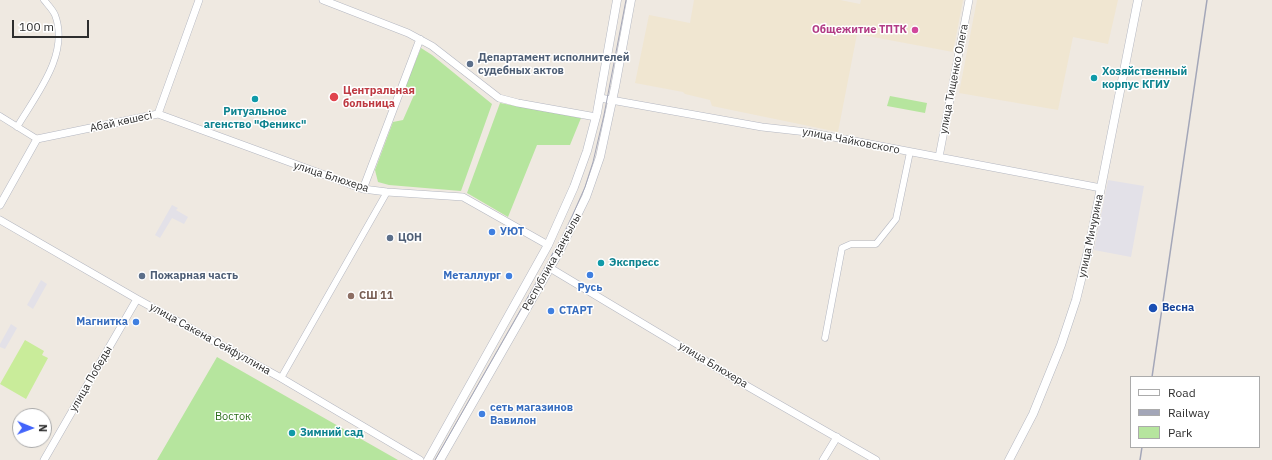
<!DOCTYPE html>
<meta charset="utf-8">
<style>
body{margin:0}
#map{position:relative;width:1272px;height:460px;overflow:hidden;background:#efe9e1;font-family:"IBM Plex Sans",sans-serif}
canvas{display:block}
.legend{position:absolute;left:1130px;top:376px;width:130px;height:72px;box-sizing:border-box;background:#fff;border:1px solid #ababab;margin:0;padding:5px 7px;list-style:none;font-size:12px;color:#2e2e2e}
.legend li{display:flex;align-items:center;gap:8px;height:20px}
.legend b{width:20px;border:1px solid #ababab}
.north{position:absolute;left:12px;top:408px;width:40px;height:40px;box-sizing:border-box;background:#fff;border:1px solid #ababab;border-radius:50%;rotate:91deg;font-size:11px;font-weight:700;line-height:16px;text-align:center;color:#2e2e2e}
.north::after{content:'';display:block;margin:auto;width:14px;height:18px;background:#4264fb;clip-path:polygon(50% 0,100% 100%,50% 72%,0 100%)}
.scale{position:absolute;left:12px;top:20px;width:77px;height:18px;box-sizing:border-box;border:2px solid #2e2e2e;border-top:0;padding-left:5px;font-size:12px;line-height:14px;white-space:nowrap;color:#2e2e2e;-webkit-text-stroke:3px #fff;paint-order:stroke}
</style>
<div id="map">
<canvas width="1272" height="460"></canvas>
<ul class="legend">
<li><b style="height:5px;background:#fff"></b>Road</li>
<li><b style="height:5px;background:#a3a6b8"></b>Railway</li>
<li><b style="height:11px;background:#b6e59e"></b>Park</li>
</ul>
<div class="north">N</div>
<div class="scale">100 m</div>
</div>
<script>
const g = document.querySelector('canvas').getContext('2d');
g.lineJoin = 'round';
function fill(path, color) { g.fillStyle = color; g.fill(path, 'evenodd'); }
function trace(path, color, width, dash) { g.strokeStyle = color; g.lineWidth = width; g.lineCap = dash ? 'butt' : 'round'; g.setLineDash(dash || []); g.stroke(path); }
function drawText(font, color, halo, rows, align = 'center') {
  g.font = font + ' "IBM Plex Sans",sans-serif'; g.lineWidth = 3; g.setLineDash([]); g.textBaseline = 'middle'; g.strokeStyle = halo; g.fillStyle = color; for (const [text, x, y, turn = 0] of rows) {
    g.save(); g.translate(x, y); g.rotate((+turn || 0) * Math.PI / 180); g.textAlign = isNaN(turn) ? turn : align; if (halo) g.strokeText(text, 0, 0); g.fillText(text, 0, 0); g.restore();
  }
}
fill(new Path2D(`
 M1108 180 1144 186 1131 257 1094 250Z
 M172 205 178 208 176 210 188 217 184 224 172 218 160 238 155 235Z
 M41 280 47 284 33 309 27 305Z
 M11 324 17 328 5 349 0 347V344Z`), '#e3e1e8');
fill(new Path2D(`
 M694 0H840L860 4 861 0H963L953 52 857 34 838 132 712 106 710 100 685 94 683 92 635 83 649 15 690 23Z
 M977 0H1118L1108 44 1073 37 1058 110 959 93Z`), '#f0e6d1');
fill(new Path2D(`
 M421 48 432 55 492 104 461 191 389 185 378 182 375 170 393 122 403 120 414 95 405 87Z
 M890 96 927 103 925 113 887 106Z
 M500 103 581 118 570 145H537L508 217 467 193Z
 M217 357 398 460H157Z`), '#b6e59e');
fill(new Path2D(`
 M25 340 44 351 42 355 48 358 26 399 0 384Z`), '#c9ec9a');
const minor = new Path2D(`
 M0 116 37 139
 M17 127C36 95 70 54 55 15 53 10 48 5 44 0
 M825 338 842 248 851 244H876L896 219 910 152
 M281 378 387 192`);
const tertiary = new Path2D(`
 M323 0 408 33 432 46 499 98 518 103 596 117
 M600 98 762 127 807 132 1101 188
 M158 114 363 189 387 192 463 197 548 245
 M939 157 969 0
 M363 189 420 39
 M0 205 37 139 158 114 199 0
 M0 220 137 299 281 378 420 460
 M550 268 747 386 876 460
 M44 460 137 299
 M823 460 837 437`);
const secondary = new Path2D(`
 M428 460 548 245 574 187 587 151 597 113 617 0
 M440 460 559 252 586 197 600 157 615 87 631 0
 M1009 460 1033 414 1061 345 1076 300 1090 243 1138 0`);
trace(minor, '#b4b7c1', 7);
trace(tertiary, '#b4b7c1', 8);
trace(secondary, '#b4b7c1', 9);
trace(minor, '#fff', 6);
trace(tertiary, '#fff', 7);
trace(secondary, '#fff', 8);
trace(new Path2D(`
 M435 460 566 230 585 187 593 162 604 115 626 0`), '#a3a6b8', 1);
trace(new Path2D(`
 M1152 377 1207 0
 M1140 460 1142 447`), '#a3a6b8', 1.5);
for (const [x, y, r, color] of [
 [915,30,4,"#d1479c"],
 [470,64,4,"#5c6f8a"],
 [1094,78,4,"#0f9aa8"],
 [334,97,5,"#e0444e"],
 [255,99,4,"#0f9aa8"],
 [492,232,4,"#3f7fe0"],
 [390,238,4,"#5c6f8a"],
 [601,263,4,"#0f9aa8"],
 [590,275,4,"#3f7fe0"],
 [142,276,4,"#5c6f8a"],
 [509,276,4,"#3f7fe0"],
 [351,296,4,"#8d6e63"],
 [1153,308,5,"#1a4fb4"],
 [551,311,4,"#3f7fe0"],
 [136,322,4,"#3f7fe0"],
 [482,414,4,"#3f7fe0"],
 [292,433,4,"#0f9aa8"]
]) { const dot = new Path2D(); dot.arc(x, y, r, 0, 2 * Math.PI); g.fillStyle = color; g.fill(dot); trace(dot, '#fff', 1.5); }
drawText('bold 11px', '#b23c85', '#fff', [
 ["Общежитие ТПТК",907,30]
], 'right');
drawText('bold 11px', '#4e5e75', '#fff', [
 ["Департамент исполнителей",478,58],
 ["судебных актов",478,71],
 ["ЦОН",398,238],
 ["Пожарная часть",150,276]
], 'left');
drawText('bold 11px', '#0d838f', '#fff', [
 ["Хозяйственный",1102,72],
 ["корпус КГИУ",1102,85],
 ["Ритуальное",255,112,"center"],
 ["агенство \"Феникс\"",255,125,"center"],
 ["Экспресс",609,263],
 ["Зимний сад",300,433]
], 'left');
drawText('11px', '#2e2e2e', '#fff', [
 ["улица Тищенко Олега",954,79,-79],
 ["Абай көшесі",121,122,-12],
 ["улица Чайковского",851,141,11],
 ["улица Блюхера",331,177,18],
 ["улица Мичурина",1091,236,-78],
 ["Республика даңғылы",552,262,-61],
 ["улица Сакена Сейфуллина",210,339,29],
 ["улица Блюхера",713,365,31],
 ["улица Победы",91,379,-60]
]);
drawText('bold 11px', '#be3a42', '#fff', [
 ["Центральная",343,91],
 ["больница",343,104]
], 'left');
drawText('bold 11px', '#366cbe', '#fff', [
 ["УЮТ",500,232],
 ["Металлург",501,276,"right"],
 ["Русь",590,288,"center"],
 ["СТАРТ",559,311],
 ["Магнитка",128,322,"right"],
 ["сеть магазинов",490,408],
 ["Вавилон",490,421]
], 'left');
drawText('bold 11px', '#785e54', '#fff', [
 ["СШ 11",359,296]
], 'left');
drawText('bold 11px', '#164399', '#fff', [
 ["Весна",1162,308]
], 'left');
drawText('11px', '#2c6e1b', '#fff', [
 ["Восток",233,417]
]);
</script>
